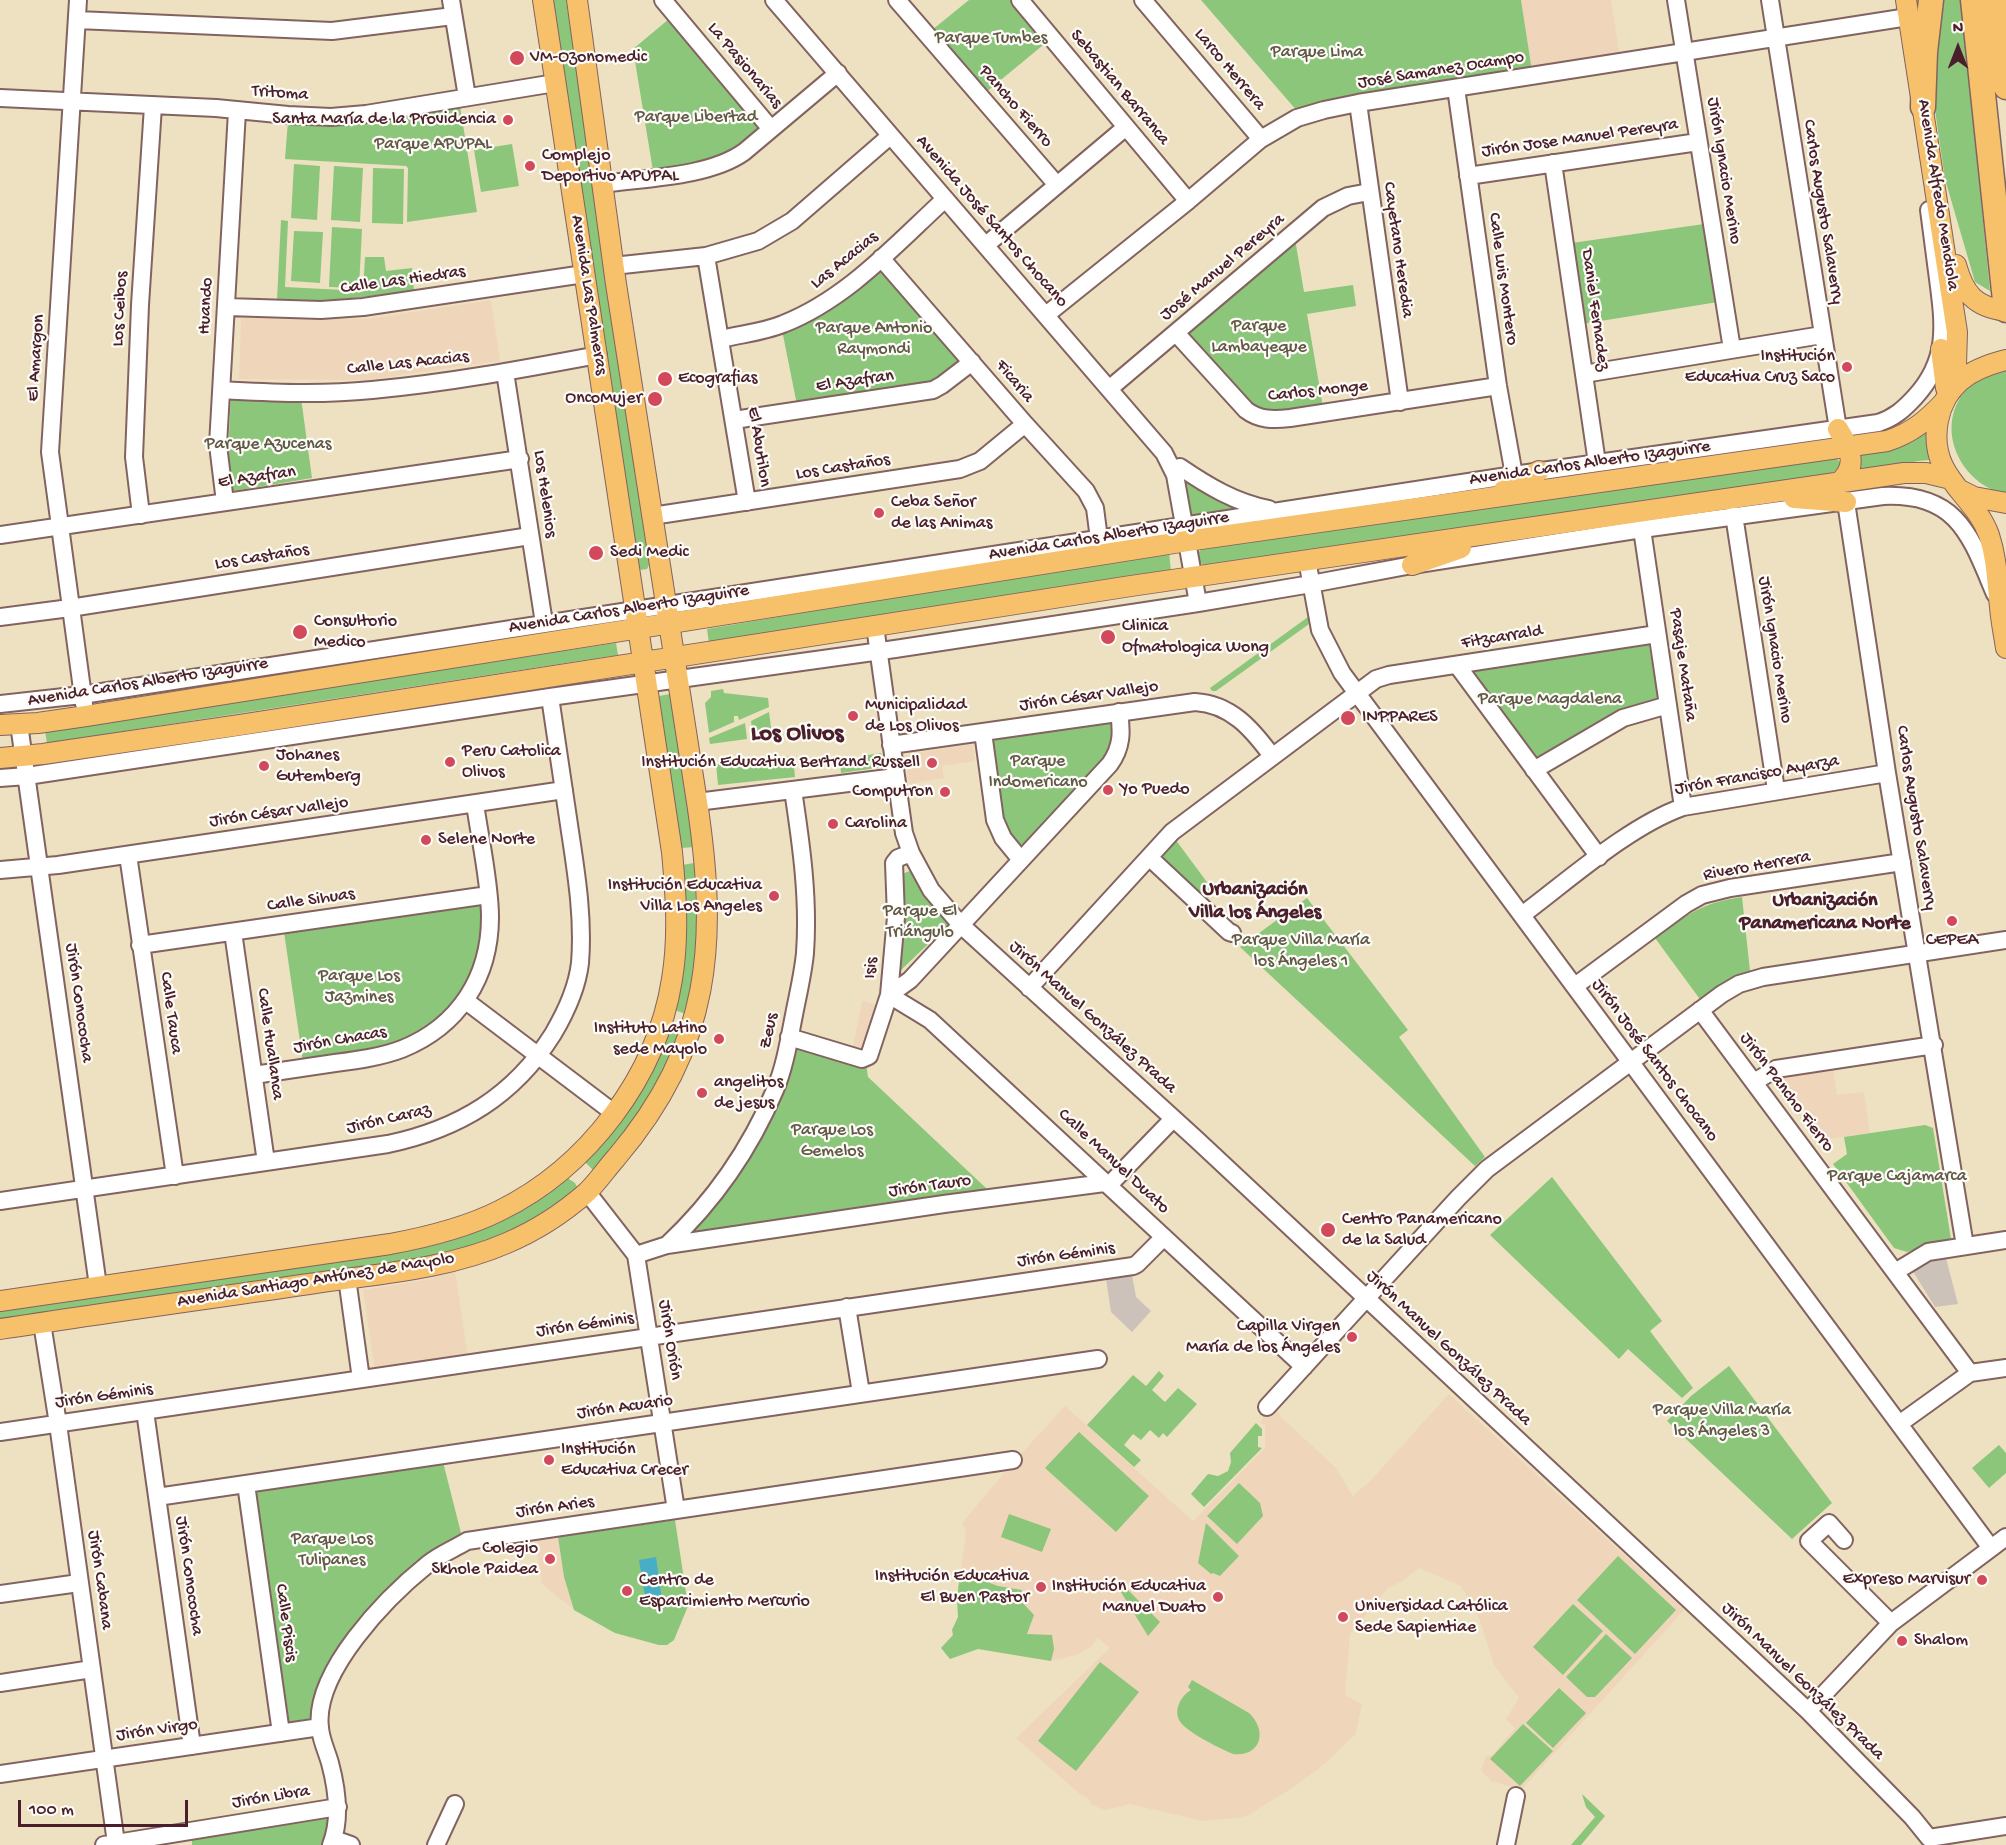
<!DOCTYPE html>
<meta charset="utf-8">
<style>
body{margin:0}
#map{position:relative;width:2006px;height:1845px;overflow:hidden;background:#ede1c1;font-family:"Gochi Hand",sans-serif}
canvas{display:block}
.north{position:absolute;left:1928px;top:18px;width:60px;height:60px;-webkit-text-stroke:4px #fdfcf7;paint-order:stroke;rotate:0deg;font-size:16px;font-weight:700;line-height:24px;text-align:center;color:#4a1f2b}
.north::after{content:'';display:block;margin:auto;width:21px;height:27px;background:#4a1f2b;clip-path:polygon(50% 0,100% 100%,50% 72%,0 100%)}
.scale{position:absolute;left:18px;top:1800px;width:170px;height:27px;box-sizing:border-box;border:3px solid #4a1f2b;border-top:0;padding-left:8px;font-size:18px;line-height:21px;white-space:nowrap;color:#4a1f2b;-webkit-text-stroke:4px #fdfcf7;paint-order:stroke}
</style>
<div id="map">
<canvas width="2006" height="1845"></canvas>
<div class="north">N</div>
<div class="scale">100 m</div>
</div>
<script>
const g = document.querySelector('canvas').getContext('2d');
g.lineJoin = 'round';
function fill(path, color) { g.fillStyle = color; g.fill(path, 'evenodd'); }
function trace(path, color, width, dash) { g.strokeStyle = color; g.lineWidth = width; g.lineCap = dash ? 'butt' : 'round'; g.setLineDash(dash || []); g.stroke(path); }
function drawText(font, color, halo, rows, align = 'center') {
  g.font = font + ' "Gochi Hand",sans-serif'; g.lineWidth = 4.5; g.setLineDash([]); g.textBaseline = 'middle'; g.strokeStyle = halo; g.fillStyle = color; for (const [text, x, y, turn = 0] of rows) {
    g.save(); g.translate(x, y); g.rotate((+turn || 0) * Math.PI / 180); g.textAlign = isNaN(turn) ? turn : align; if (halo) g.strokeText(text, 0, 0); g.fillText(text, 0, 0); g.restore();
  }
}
fill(new Path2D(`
 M1521 0H1611L1620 57 1532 71Z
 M491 300 500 361 365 380 239 379 241 317 368 319Z
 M973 744 975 761 942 766 944 778 909 784 904 755Z
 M862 1001 878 1005 868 1050 853 1047Z
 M1833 1069 1837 1095 1864 1092 1870 1133 1816 1141 1779 1085V1078Z
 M455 1270 468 1358 375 1371 363 1290 431 1279Z
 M1449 1394 1684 1610 1521 1790 1491 1781 1481 1770 1486 1756 1492 1755 1515 1728 1506 1719 1519 1698 1494 1665 1479 1618 1461 1586 1419 1568 1404 1580 1388 1588 1350 1634 1345 1695 1362 1704 1356 1733 1327 1762 1294 1787 1245 1817 1203 1821 1130 1804 1106 1810 1091 1805 1089 1799 1081 1795 1016 1738 1110 1648 1098 1638 1091 1647 1076 1655 1051 1661 978 1649 950 1659 941 1648 953 1635 952 1630 958 1617 957 1599 966 1532 962 1523 1005 1472 1017 1470 1021 1460 1018 1457 1065 1406 1193 1521 1265 1448V1426L1260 1422 1265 1416 1267 1418 1278 1411 1280 1416 1335 1467 1353 1496 1370 1481Z
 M558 1537 564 1577 574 1610 542 1584 535 1540Z`), '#efd6bb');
fill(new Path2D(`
 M1946 1258 1958 1304 1935 1307 1912 1270 1923 1263Z
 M1132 1275 1136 1297 1151 1311 1132 1332 1111 1312 1106 1279Z`), '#cdc2b9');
fill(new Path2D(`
 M552 0H566L649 565 647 569 641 570 637 565Z
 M969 0H1013L1048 41 985 93 932 30Z
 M1201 0H1521L1532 71 1298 112Z
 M1938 0H1961L1990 291 1975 282 1945 179 1928 62Z
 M675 14 771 129 744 152 654 177 633 49Z
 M460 106 477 212 407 222 408 168 406 166 285 159 288 121Z
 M512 144 519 186 481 192 474 150Z
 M294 164 320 166 317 220 291 218Z
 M334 166 363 168 360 222 331 220Z
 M373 168 404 169 403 224 372 223Z
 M281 220 288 221 285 287 363 291 365 257H384L386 271 412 268 414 291 326 301 277 300Z
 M1711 223 1724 301 1576 325 1565 244Z
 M332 227 362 229 359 288 329 287Z
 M294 231 323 232 320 283 291 281Z
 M1295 239 1304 292 1353 285 1356 306 1307 314 1324 413 1266 419 1176 333Z
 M881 258 972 362 942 385 798 410 781 325Z
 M2006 368V494C1961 485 1933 428 1966 390 1977 378 1992 373 2006 368Z
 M231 394 301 398 312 478 233 491 228 454Z
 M1928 432 1936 465 1929 460 1919 461 1859 470 1860 463 1855 453 1907 442Z
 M1835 457 1841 463 1840 467 1831 474 1205 567 1198 560V553L1204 546Z
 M1181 474 1257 512 1191 519Z
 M1169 551 1171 572 709 644 707 629Z
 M1308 617 1309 624 1216 691H1212L1210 688Z
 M1648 640 1658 698 1620 710 1538 758 1470 669Z
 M616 643 618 655 47 743 45 731Z
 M723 689 724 693 768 698 769 707 739 720 738 716H734V722L709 733 705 703 711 697V691Z
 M670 694 694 847 681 848 659 696Z
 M769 712 772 735 753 738 751 721Z
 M1108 719 1116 723 1111 753 1023 848C996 837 995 766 992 740L994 737Z
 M745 723 747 739 710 744 709 738Z
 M881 753 883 767 841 773 840 763 861 760V756Z
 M793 756 795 777 718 785 716 764Z
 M1175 839 1215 893 1204 901 1160 857Z
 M694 863 698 945 693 985 686 1014 674 1010 682 865Z
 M910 871 926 898 949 924 901 970 898 967 899 875Z
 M1742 897 1750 971 1702 1002 1655 938C1688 914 1701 903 1742 897Z
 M1307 898 1408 1030 1399 1037 1485 1157 1475 1166 1240 947Z
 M475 905 481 906 485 910 477 964 453 1006 429 1028 390 1047 303 1062 284 932Z
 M667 1030 679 1034 661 1079 627 1132 594 1171 585 1162C622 1124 642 1076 667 1030Z
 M796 1045 866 1064 868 1077 987 1189 694 1233 691 1232Z
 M1925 1125 1933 1128 1951 1239 1907 1252 1894 1248 1833 1164 1847 1154 1844 1137Z
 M566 1177 575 1183 578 1189 516 1231 468 1250 418 1263 0 1322V1309L470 1232C507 1218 537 1204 566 1177Z
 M1552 1177 1662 1321 1650 1331 1693 1388 1682 1398 1628 1349 1619 1359 1490 1235Z
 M1729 1366 1832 1503 1792 1539 1667 1421 1691 1396Z
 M1159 1371 1164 1376 1152 1390 1165 1402 1178 1388 1197 1404 1167 1437 1163 1433 1159 1438 1150 1430 1141 1440 1133 1434 1124 1445 1141 1460 1134 1467 1087 1425 1133 1375 1146 1386Z
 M1256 1423 1262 1429V1436H1258V1447L1262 1448 1204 1507 1191 1494 1208 1474 1218 1476 1228 1471 1231 1462 1230 1453Z
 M1079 1432 1149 1496 1116 1532 1045 1468Z
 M1999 1445 2006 1453V1473L1989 1488 1972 1468Z
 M442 1458 462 1537 385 1601 313 1718 283 1723 250 1489Z
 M1239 1483 1260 1503 1263 1516 1237 1544 1207 1516Z
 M1009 1514 1051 1529 1042 1552 1001 1537Z
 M675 1520 688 1606 674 1640 667 1645H659L615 1633 574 1610 564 1577 558 1537Z
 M1206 1523 1239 1556 1220 1576 1213 1573 1211 1574 1198 1563Z
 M1618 1556 1676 1610 1635 1654 1577 1600Z
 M982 1580 998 1586 1022 1590 1020 1600 1034 1615 1027 1634 1052 1635 1054 1649 1051 1661 978 1649 950 1659 941 1648 953 1635 952 1630 958 1617 957 1599 959 1581Z
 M1125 1587 1160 1622 1148 1636 1121 1592Z
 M1573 1604 1603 1631 1563 1675 1533 1647Z
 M1606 1634 1632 1658 1595 1697H1587L1566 1677Z
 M1100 1662 1139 1692 1076 1771 1038 1741Z
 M1192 1680 1249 1713C1268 1731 1261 1757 1233 1754 1219 1748 1195 1736 1184 1726 1171 1715 1179 1697 1191 1690L1188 1687Z
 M1559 1688 1586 1713 1553 1748 1526 1723Z
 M1523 1724 1553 1751 1520 1786 1490 1759Z
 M1582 1794 1605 1816 1581 1845H1571L1595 1817 1586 1807Z
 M332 1814 326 1845H192V1837Z`), '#8bc67a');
fill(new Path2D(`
 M656 1557 662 1600 646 1602 639 1560Z`), '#47aec6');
const minor = new Path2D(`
 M78 0 50 452 84 704
 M451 0 467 97
 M663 0 771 129
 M774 0 1164 453 1175 475 1198 603
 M897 0 1057 185
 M1020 0 1188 201
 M1143 0 1261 139
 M1676 0 1732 349
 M1770 0 1838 429
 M77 20 332 31 453 16
 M1456 88 1498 386 1514 475
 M0 98 216 108 288 115 331 117 366 114 555 83
 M1358 103 1400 402
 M1553 163 1597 463
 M1468 176 1698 142
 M602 184C645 178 709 177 744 152L838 73
 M986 245 1126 127
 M706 256 747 502
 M881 258 1025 424 1086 491 1095 508 1099 539
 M613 266 706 256 758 241 792 221 890 136
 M227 307 321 310 363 307 584 274
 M1046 315 1188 201 1261 139 1297 118 1324 110 1358 103 1908 17
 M1176 333 1246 410C1259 420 1273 420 1290 418L1498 386
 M721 339C741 334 764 332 783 324 847 299 895 245 945 199
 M505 372 544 623
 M1584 374 1822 335
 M1109 389 1323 208 1348 196 1369 192
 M222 390C272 393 322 395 372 390 448 383 523 369 598 355
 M734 420 933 390 942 385 972 362
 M1174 473 1176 468 1180 467C1208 486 1236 503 1269 509
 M225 502 218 445 237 111
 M1846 502 1887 773 1965 1246
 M141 515 134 457 140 305 153 106
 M1734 515 1776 790
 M652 516 960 469 980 461 1025 424
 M1642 529 1683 807
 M0 535 520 459
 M1307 560 1320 630 1342 673 1991 1548
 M0 617 70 608 530 536
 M875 626 904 833 911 853 931 890 961 925 1196 1139 1808 1711 1912 1817 1929 1838
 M1457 665 1599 857
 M0 704 82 695 1514 475 1878 423C1894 418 1904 409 1915 397 1949 360 1944 325 1938 279 1935 256 1932 233 1929 210
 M1119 712C1122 732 1122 747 1110 764L910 980 889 995 930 1020 1304 1367
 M19 724 98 1286
 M983 732 995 820 1003 838 1021 860
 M891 745 1195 702C1231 704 1252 729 1272 756
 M1534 770 1623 718 1668 705
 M0 778 27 776 550 697 895 649 1198 603 1311 584 1412 565 1642 529 1883 496C1958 493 1970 535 1995 594
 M697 802 896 777
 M128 855 175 1176
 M1150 858 1229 932 1232 933
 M0 870 58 865 564 790
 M1522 915C1569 880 1629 826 1683 807L1887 773
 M233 932 266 1162
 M140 945 488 895
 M1575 986 1686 904 1702 895 1730 888 1902 862
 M1029 988 1172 832 1376 679 1389 675 1657 634
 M466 1001 614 1113
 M1700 1010 1970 1373
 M789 1037 862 1059 869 1056 889 995 896 917 894 863 898 858 911 853
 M254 1075C281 1071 308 1067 335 1063 358 1060 381 1057 402 1049 459 1026 490 977 490 917 490 883 480 839 475 804
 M1754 1082 1776 1069 1934 1045
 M587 1192 636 1255 676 1510
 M0 1201 388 1144C459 1129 514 1096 553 1034 566 1012 577 989 580 963 584 914 575 866 568 818 562 778 556 738 550 697
 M667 1245C713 1202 750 1149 775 1090 785 1066 789 1040 794 1015 798 994 803 974 805 953 809 898 801 843 793 790
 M636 1255 667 1245 944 1204 1112 1182 1173 1119
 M1895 1272 1928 1252 2006 1240
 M347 1278 361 1379
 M847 1307 861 1393
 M42 1323 58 1424 116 1843
 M1267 1407 1458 1198 1487 1169 1722 994 1739 984 1763 977 2006 940
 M145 1411 192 1746
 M1899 1424 1970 1373 2006 1368
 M0 1432 1133 1266 1137 1264 1164 1237
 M246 1484 281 1733
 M157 1497 1098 1359
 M1844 1540 1829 1523 1809 1541 1891 1623
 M0 1594 79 1583
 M0 1683 92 1669
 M1808 1711 1891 1623 2006 1537
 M0 1774 320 1727
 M1929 1838 2006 1826
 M334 1839 351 1845
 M104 1845 338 1807
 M331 1845C341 1820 337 1789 330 1763 327 1752 321 1740 320 1728 313 1672 387 1597 428 1564 440 1554 454 1549 467 1541L1013 1460
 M436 1845 455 1804
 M1506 1845 1516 1796`);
const major = new Path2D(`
 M1906 0 1957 332 1956 365 1952 390
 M1956 265C1964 294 1975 307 2006 311
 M1941 349 1946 388
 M2006 360C1990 364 1973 370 1960 381 1937 401 1930 438 1943 466 1955 491 1979 507 1989 535 1997 559 1997 582 2000 607 2001 621 2004 634 2006 648
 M1838 429C1849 447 1860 467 1838 483
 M1504 490 1539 471
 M1962 491 1974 497 2006 503
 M1794 498 1846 502
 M1412 565 1461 548
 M0 725 38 723 86 716 1187 541 1887 441C1912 433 1927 420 1945 401
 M0 758 43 754 240 725 1131 586 1904 473H1926L1951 479
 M0 1301 390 1244C428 1237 465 1228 499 1211 587 1168 657 1077 672 979 679 937 676 895 672 852L543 0
 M0 1329C103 1313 206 1299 309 1284 375 1274 445 1270 507 1243 535 1231 562 1214 586 1193 597 1183 606 1169 616 1158 712 1045 718 942 697 802L616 284 577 0`);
const highway = new Path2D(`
 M1973 0 2006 310
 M1996 0 2006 87
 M1923 107 1925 52 1931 0`);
trace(minor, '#836360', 20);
trace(major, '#836360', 22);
trace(highway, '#836360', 27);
trace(minor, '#fff', 16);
trace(major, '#f7c06b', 20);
trace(highway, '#f7c06b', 24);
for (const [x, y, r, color] of [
 [517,58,8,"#d1495b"],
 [508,120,6,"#d1495b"],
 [530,166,6,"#d1495b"],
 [1847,367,6,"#d1495b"],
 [665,379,8,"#d1495b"],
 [655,399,8,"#d1495b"],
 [879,513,6,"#d1495b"],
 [596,553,8,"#d1495b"],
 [300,632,8,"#d1495b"],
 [1108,637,8,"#d1495b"],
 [853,716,6,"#d1495b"],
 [1348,718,8,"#d1495b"],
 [450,762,6,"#d1495b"],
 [932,763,6,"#d1495b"],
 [264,766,6,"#d1495b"],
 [1108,790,6,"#d1495b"],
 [945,792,6,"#d1495b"],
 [833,824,6,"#d1495b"],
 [426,840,6,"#d1495b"],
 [774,896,6,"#d1495b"],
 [1952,921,6,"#d1495b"],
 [719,1039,6,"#d1495b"],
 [702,1093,6,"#d1495b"],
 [1328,1230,8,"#d1495b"],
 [1352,1337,6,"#d1495b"],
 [549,1460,6,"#d1495b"],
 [550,1559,6,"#d1495b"],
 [1982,1580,6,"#d1495b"],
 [1041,1587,6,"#d1495b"],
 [627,1591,6,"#d1495b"],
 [1218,1597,6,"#d1495b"],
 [1343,1617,6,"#d1495b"],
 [1902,1641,6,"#d1495b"]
]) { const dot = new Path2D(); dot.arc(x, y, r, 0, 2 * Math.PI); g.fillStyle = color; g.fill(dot); trace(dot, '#fdfcf7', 2); }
drawText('18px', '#615947', '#fdfcf7', [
 ["Parque Tumbes",991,39],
 ["Parque Lima",1317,53],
 ["Parque Libertad",696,118],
 ["Parque APUPAL",433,145],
 ["Parque",1259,327],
 ["Lambayeque",1259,348],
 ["Parque Antonio",874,329],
 ["Raymondi",874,350],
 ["Parque Azucenas",268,445],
 ["Parque Magdalena",1550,700],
 ["Parque",1038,762],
 ["Indomericano",1038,783],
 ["Parque El",920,912],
 ["Triángulo",920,933],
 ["Parque Villa María",1301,941],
 ["los Ángeles 1",1301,962],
 ["Parque Los",359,977],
 ["Jazmines",359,998],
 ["Parque Los",832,1131],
 ["Gemelos",832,1152],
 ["Parque Cajamarca",1897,1177],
 ["Parque Villa María",1722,1411],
 ["los Ángeles 3",1722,1432],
 ["Parque Los",332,1540],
 ["Tulipanes",332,1561]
]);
drawText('18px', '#4a1f2b', '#fdfcf7', [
 ["VM-Ozonomedic",530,58],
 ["Santa María de la Providencia",496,120,"right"],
 ["Complejo",542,156],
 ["Deportivo APUPAL",542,177],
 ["Institución",1835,357,"right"],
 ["Educativa Cruz Saco",1835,378,"right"],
 ["Ecografias",678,379],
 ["OncoMujer",642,399,"right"],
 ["Ceba Señor",891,503],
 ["de las Animas",891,524],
 ["Sedi Medic",610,553],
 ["Consultorio",314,622],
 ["Medico",314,643],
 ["Clinica",1122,627],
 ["Ofmatologica Wong",1122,648],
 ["Municipalidad",865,706],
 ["de Los Olivos",865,727],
 ["INPPARES",1362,718],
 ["Peru Catolica",462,752],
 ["Olivos",462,773],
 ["Johanes",276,756],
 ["Gutemberg",276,777],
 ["Institución Educativa Bertrand Russell",920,763,"right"],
 ["Yo Puedo",1120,790],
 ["Computron",933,792,"right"],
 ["Carolina",845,824],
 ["Selene Norte",438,840],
 ["Institución Educativa",762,886,"right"],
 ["Villa Los Angeles",762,907,"right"],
 ["CEPEA",1952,941,"center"],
 ["Instituto Latino",707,1029,"right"],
 ["sede Mayolo",707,1050,"right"],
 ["angelitos",714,1083],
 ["de jesus",714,1104],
 ["Centro Panamericano",1342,1220],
 ["de la Salud",1342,1241],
 ["Capilla Virgen",1340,1327,"right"],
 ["María de los Ángeles",1340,1348,"right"],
 ["Institución",561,1450],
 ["Educativa Crecer",561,1471],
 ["Colegio",538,1549,"right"],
 ["Skhole Paidea",538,1570,"right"],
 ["Institución Educativa",1029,1577,"right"],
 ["El Buen Pastor",1029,1598,"right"],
 ["Expreso Marvisur",1970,1580,"right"],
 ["Centro de",639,1581],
 ["Esparcimiento Mercurio",639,1602],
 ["Institución Educativa",1206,1587,"right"],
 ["Manuel Duato",1206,1608,"right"],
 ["Universidad Católica",1355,1607],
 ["Sede Sapientiae",1355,1628],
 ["Shalom",1914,1641]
], 'left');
drawText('18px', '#4a1f2b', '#fdfcf7', [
 ["La Pasionarias",744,66,50],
 ["Larco Herrera",1229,70,50],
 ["José Samanez Ocampo",1441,71,-9],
 ["Sebastian Barranca",1119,88,50],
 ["Tritoma",280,94,4],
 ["Pancho Fierro",1015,107,49],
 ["Jirón Jose Manuel Pereyra",1580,139,-8],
 ["Jirón Ignacio Merino",1723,171,81],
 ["Avenida Alfredo Mendiola",1937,195,81],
 ["Carlos Augusto Salaverry",1822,212,81],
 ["Avenida José Santos Chocano",991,222,49],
 ["Cayetano Heredia",1397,250,82],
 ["Las Acacias",845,261,-39],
 ["José Manuel Pereyra",1223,268,-40],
 ["Calle Luis Montero",1502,279,82],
 ["Calle Las Hiedras",403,281,-8],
 ["Avenida Las Palmeras",588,295,81],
 ["Huando",207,306,-87],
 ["Los Ceibos",121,309,-87],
 ["Daniel Fernadez",1594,310,82],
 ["El Amargon",37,358,-86],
 ["Calle Las Acacias",408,364,-6],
 ["El Azafran",855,382,-8],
 ["Ficaria",1014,382,50],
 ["Carlos Monge",1318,392,-6],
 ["El Abutilon",758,447,81],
 ["Avenida Carlos Alberto Izaguirre",1590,464,-8],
 ["Los Castaños",843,468,-9],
 ["El Azafran",257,478,-8],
 ["Los Helenios",544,494,82],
 ["Avenida Carlos Alberto Izaguirre",1109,537,-9],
 ["Los Castaños",262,558,-9],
 ["Avenida Carlos Alberto Izaguirre",629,610,-9],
 ["Fitzcarrald",1502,638,-9],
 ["Jirón Ignacio Merino",1774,650,81],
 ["Pasaje Mataña",1682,665,82],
 ["Avenida Carlos Alberto Izaguirre",148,683,-9],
 ["Jirón César Vallejo",1089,697,-8],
 ["Jirón Francisco Ayarza",1757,776,-10],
 ["Jirón César Vallejo",279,813,-8],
 ["Carlos Augusto Salaverry",1915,818,81],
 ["Rivero Herrera",1757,867,-10],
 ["Calle Sihuas",311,901,-8],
 ["Isis",872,968,-85],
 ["Jirón Conococha",78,1003,82],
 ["Calle Tauca",170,1013,82],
 ["Jirón Manuel González Prada",1092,1018,42],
 ["Zeus",770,1031,-78],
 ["Jirón Chacas",340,1041,-10],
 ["Calle Huallanca",269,1044,82],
 ["Jirón José Santos Chocano",1654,1061,53],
 ["Jirón Pancho Fierro",1786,1093,53],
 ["Jirón Caraz",389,1120,-13],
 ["Calle Manuel Duato",1113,1162,43],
 ["Jirón Tauro",930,1187,-8],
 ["Jirón Géminis",1066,1256,-8],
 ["Avenida Santiago Antúnez de Mayolo",316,1281,-9],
 ["Jirón Géminis",585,1326,-8],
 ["Jirón Orión",669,1340,81],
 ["Jirón Manuel González Prada",1448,1349,43],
 ["Jirón Géminis",104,1397,-8],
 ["Jirón Acuario",625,1408,-8],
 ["Jirón Aries",555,1508,-8],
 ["Jirón Conococha",188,1576,82],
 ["Jirón Cabana",99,1580,82],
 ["Calle Piscis",285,1623,82],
 ["Jirón Manuel González Prada",1802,1682,44],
 ["Jirón Virgo",157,1731,-8],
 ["Jirón Libra",271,1798,-9]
]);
drawText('bold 20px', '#4a1f2b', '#fdfcf7', [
 ["Urbanización",1255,891],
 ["Villa los Ángeles",1255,914],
 ["Urbanización",1825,902],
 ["Panamericana Norte",1825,925]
]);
drawText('bold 24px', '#4a1f2b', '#fdfcf7', [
 ["Los Olivos",797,735]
]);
</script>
